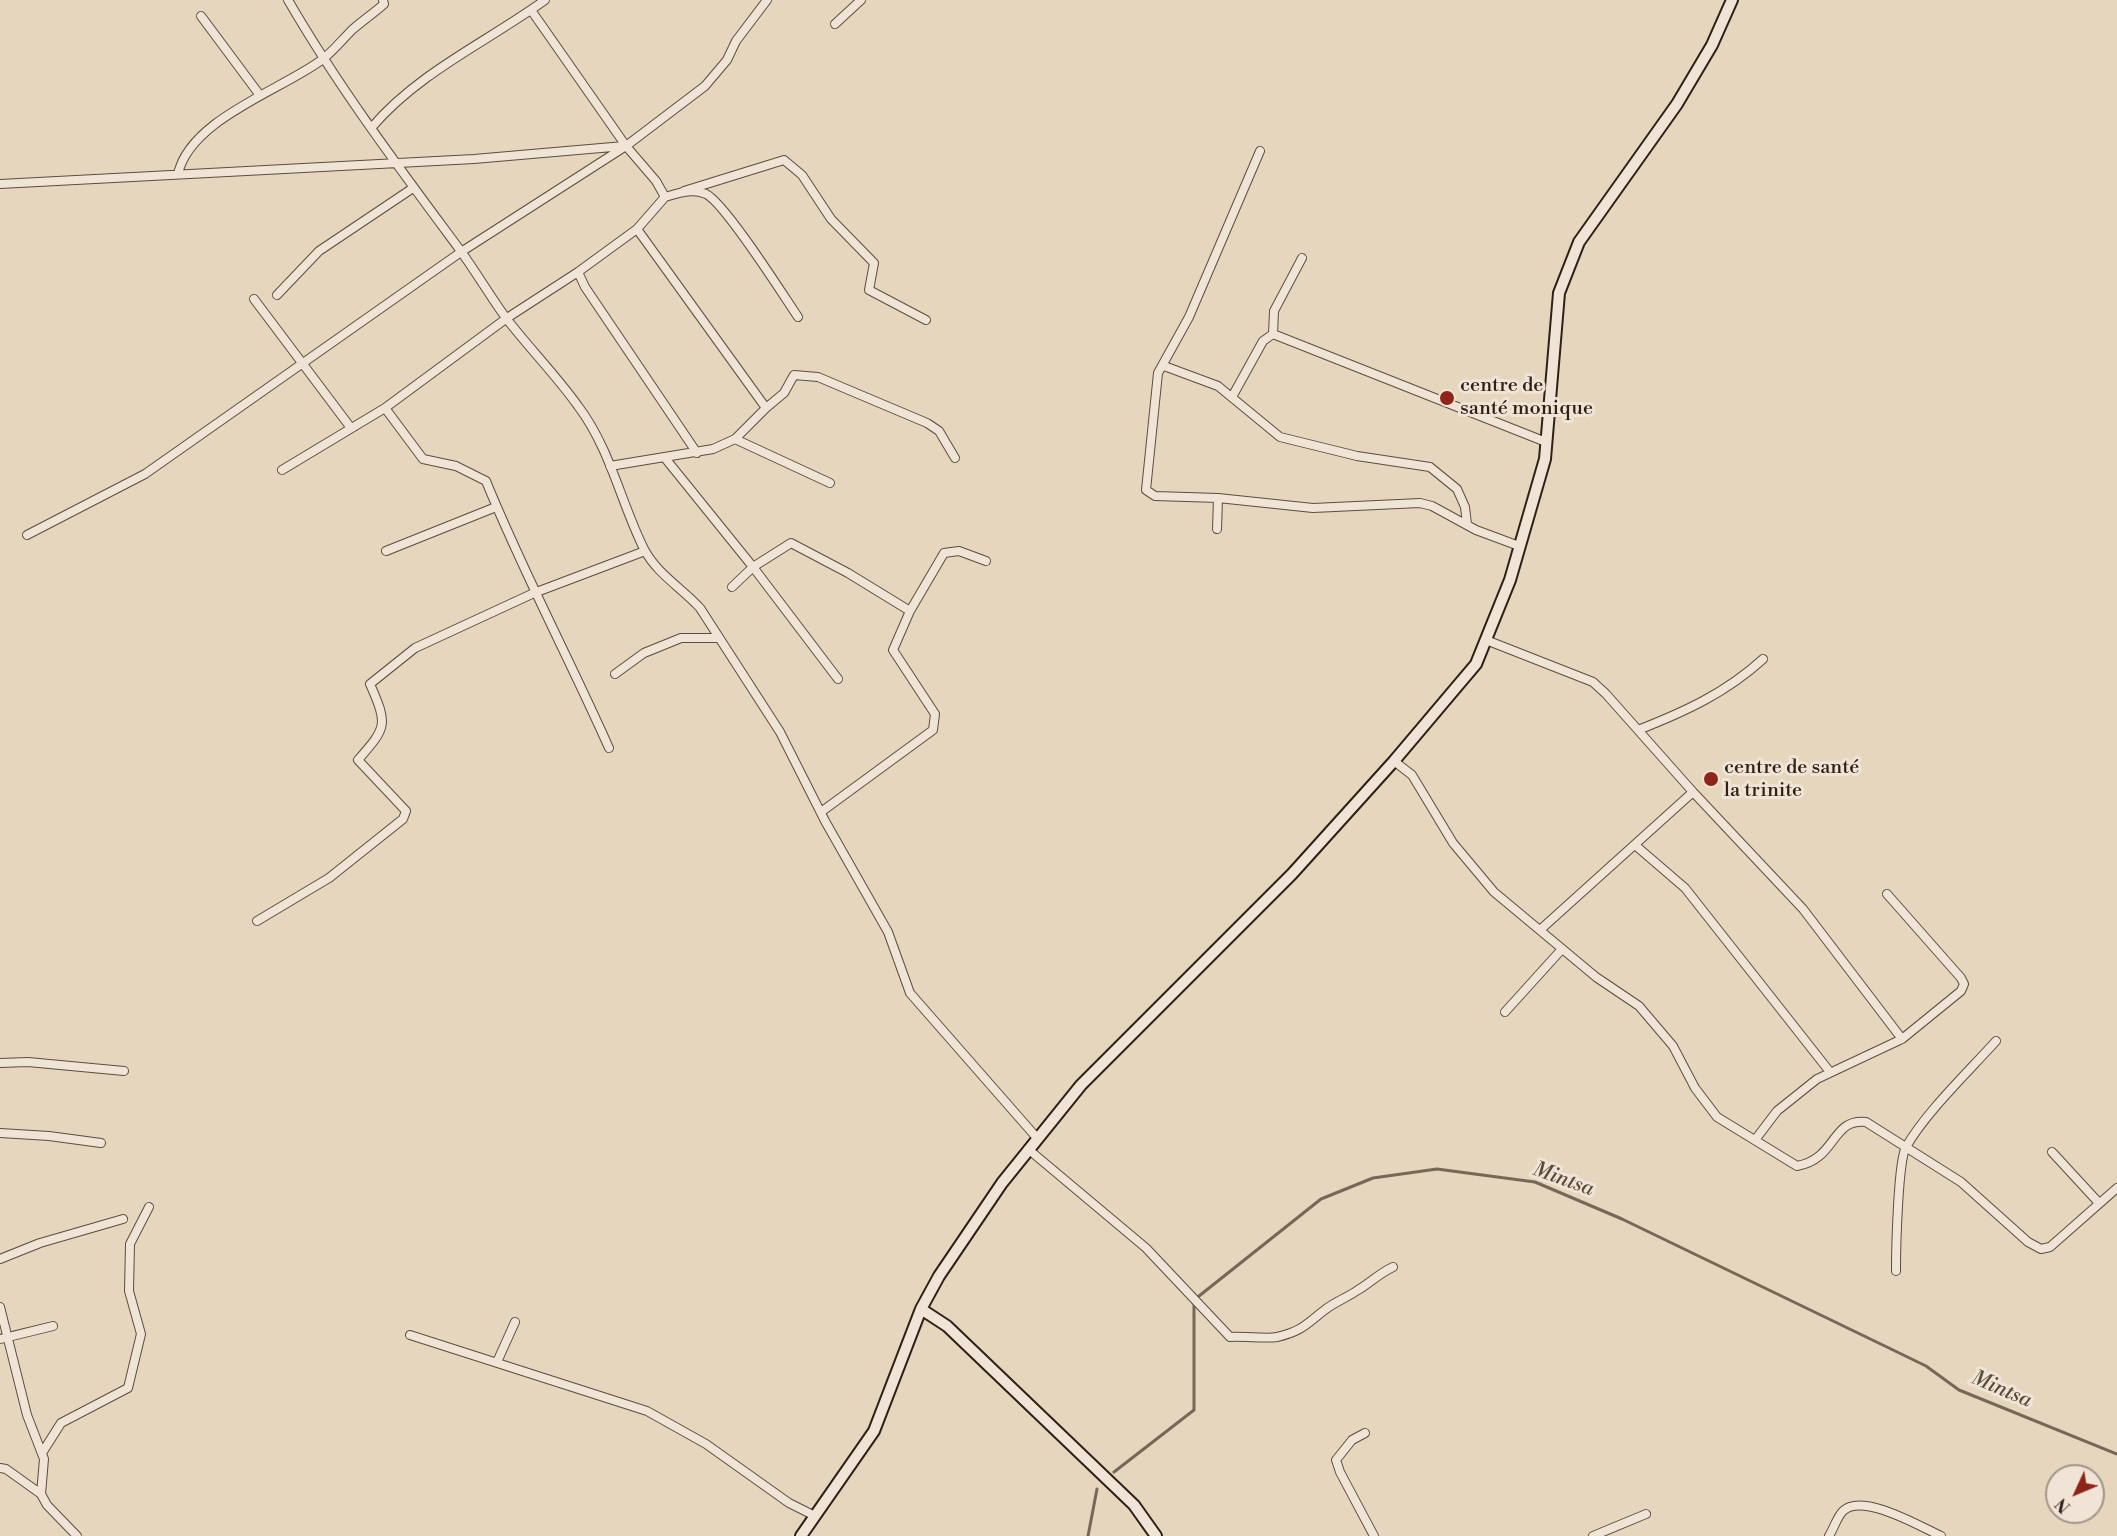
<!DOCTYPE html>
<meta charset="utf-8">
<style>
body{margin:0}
#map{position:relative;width:2117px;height:1536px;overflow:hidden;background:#e6d6be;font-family:"Libre Bodoni",serif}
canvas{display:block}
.north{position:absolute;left:2045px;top:1464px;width:60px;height:60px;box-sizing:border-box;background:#efe4d5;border:2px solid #a19688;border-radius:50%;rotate:226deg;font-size:16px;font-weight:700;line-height:24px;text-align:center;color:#2c2114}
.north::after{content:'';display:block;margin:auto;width:21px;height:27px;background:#8f2418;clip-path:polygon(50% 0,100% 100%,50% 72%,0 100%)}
</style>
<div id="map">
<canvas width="2117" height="1536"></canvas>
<div class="north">N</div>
</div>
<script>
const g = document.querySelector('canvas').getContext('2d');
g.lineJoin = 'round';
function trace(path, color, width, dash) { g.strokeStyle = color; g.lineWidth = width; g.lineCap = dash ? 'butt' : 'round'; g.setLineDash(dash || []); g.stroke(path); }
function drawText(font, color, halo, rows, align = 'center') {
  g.font = font + ' "Libre Bodoni",serif'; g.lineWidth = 6; g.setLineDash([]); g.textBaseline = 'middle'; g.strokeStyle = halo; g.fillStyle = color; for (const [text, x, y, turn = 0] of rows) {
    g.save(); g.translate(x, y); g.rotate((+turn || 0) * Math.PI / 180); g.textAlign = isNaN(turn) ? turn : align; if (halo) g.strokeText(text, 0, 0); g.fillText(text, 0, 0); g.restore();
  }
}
trace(new Path2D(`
 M1114 1472 1194 1410V1300L1321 1199 1373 1178 1437 1169 1535 1182 1622 1219 1891 1349 1926 1366 1959 1390 2117 1454
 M1088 1536 1097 1489`), '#766857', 3);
const street = new Path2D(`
 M288 0C339 88 400 169 460 250 476 272 490 296 506 318 529 348 556 375 578 406 610 448 621 503 644 549 657 574 682 588 700 608L780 732 825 821 888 932 910 993 1037 1138
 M201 16 259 94
 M835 24 861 0
 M372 127C419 72 487 42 545 0
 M178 174C190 119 282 90 323 59 333 51 342 40 352 30 362 21 374 13 384 4L383 0
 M0 184 474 159 624 146
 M684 191 784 160 802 175 831 219 874 263 869 290 926 320
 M665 197C679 193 692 188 706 194 725 203 783 295 798 317
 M578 272 585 287 697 453
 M277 295 319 251 413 188
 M254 299 351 428
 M1273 334 1274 311 1302 258
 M1164 366 1218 386 1280 437 1357 456 1430 467 1457 489 1465 507 1467 524
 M1232 397 1263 341 1273 334 1546 442
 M385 408 423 459 456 466 486 481C523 572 569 658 609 748
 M766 408 784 393 794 375 818 377 927 423 939 431 955 458
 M735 439 830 483
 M665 458 753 567 838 679
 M610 466 713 449 735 439 766 408 637 229
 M282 470 385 408 507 318 578 272 637 229 665 197 656 181 626 146 531 10
 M1218 498 1155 496 1146 490 1158 373 1189 317 1260 151
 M1217 529 1218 498 1313 508 1420 503 1432 506 1476 530 1519 546
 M27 535 145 474 461 252 626 146 705 86 727 60 736 41 767 0
 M386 551 496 507
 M732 587 753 567 791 543 848 573 910 611
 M1486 640 1593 682 1606 694 1693 792 1803 909 1902 1039
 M615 674 644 653 681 638H719
 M1638 730C1684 712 1726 693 1763 659
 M1394 761 1412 775 1453 843 1494 892 1596 977 1639 1006 1673 1046 1695 1088 1717 1117 1797 1166C1837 1159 1831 1118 1866 1122L1961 1182 2028 1242 2041 1249 2050 1247 2117 1188
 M821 812 933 730 935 714 893 650 910 611 944 553 959 551 986 561
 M1635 845 1685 888 1830 1072
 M257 921 329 878 403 819 406 811 358 760C387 727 388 725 370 684L415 648 534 593 645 551
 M1540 930 1693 792
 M1505 1012 1562 949
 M0 1063 28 1062 124 1071
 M0 1133 49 1136 101 1143
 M1755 1140 1777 1111 1817 1079 1902 1039 1961 991 1964 984 1961 978 1887 894
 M1028 1149 1146 1248 1230 1337C1243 1336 1268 1339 1277 1337 1303 1331 1307 1323 1326 1309 1335 1302 1348 1297 1358 1290 1371 1282 1380 1273 1393 1267
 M2052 1152 2099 1203
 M0 1259 40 1243 123 1219
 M1896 1271C1896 1249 1898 1161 1906 1147 1926 1112 1969 1071 1996 1041
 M0 1307 27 1415 44 1459 41 1494 47 1505 77 1536
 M410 1335 647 1411 706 1444 789 1503 815 1516
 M0 1339 53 1326
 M497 1362 515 1322
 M1365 1433 1352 1440 1336 1460 1340 1472 1374 1536
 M42 1453 61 1423 128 1388 141 1334 129 1291 130 1244 149 1207
 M0 1468 6 1469 41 1494
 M1593 1536 1646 1514
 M1829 1536C1834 1528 1837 1517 1843 1511 1862 1492 1921 1527 1941 1536`);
const secondary = new Path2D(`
 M921 1309 947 1326 1134 1505 1156 1536
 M801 1536 874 1431 921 1309 939 1276 1002 1183 1081 1085 1292 874 1394 761 1476 664 1510 580 1545 459 1559 293 1579 242 1677 104 1712 45 1732 0`);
trace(street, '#5a4e3e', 10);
trace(secondary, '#2c2114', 14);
trace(street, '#efe4d5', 8);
trace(secondary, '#efe4d5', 10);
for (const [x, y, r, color] of [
 [1447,398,8,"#8f2418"],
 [1711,779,8,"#8f2418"]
]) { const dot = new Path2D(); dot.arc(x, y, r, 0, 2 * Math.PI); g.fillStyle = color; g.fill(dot); trace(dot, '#efe4d5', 2); }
drawText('20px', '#2c2114', '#efe4d5', [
 ["centre de",1460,386],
 ["santé monique",1460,409],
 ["centre de santé",1724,768],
 ["la trinite",1724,791]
], 'left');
drawText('italic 21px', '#574b3b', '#efe4d5', [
 ["Mintsa",1563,1180,20],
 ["Mintsa",2001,1390,23]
]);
</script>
